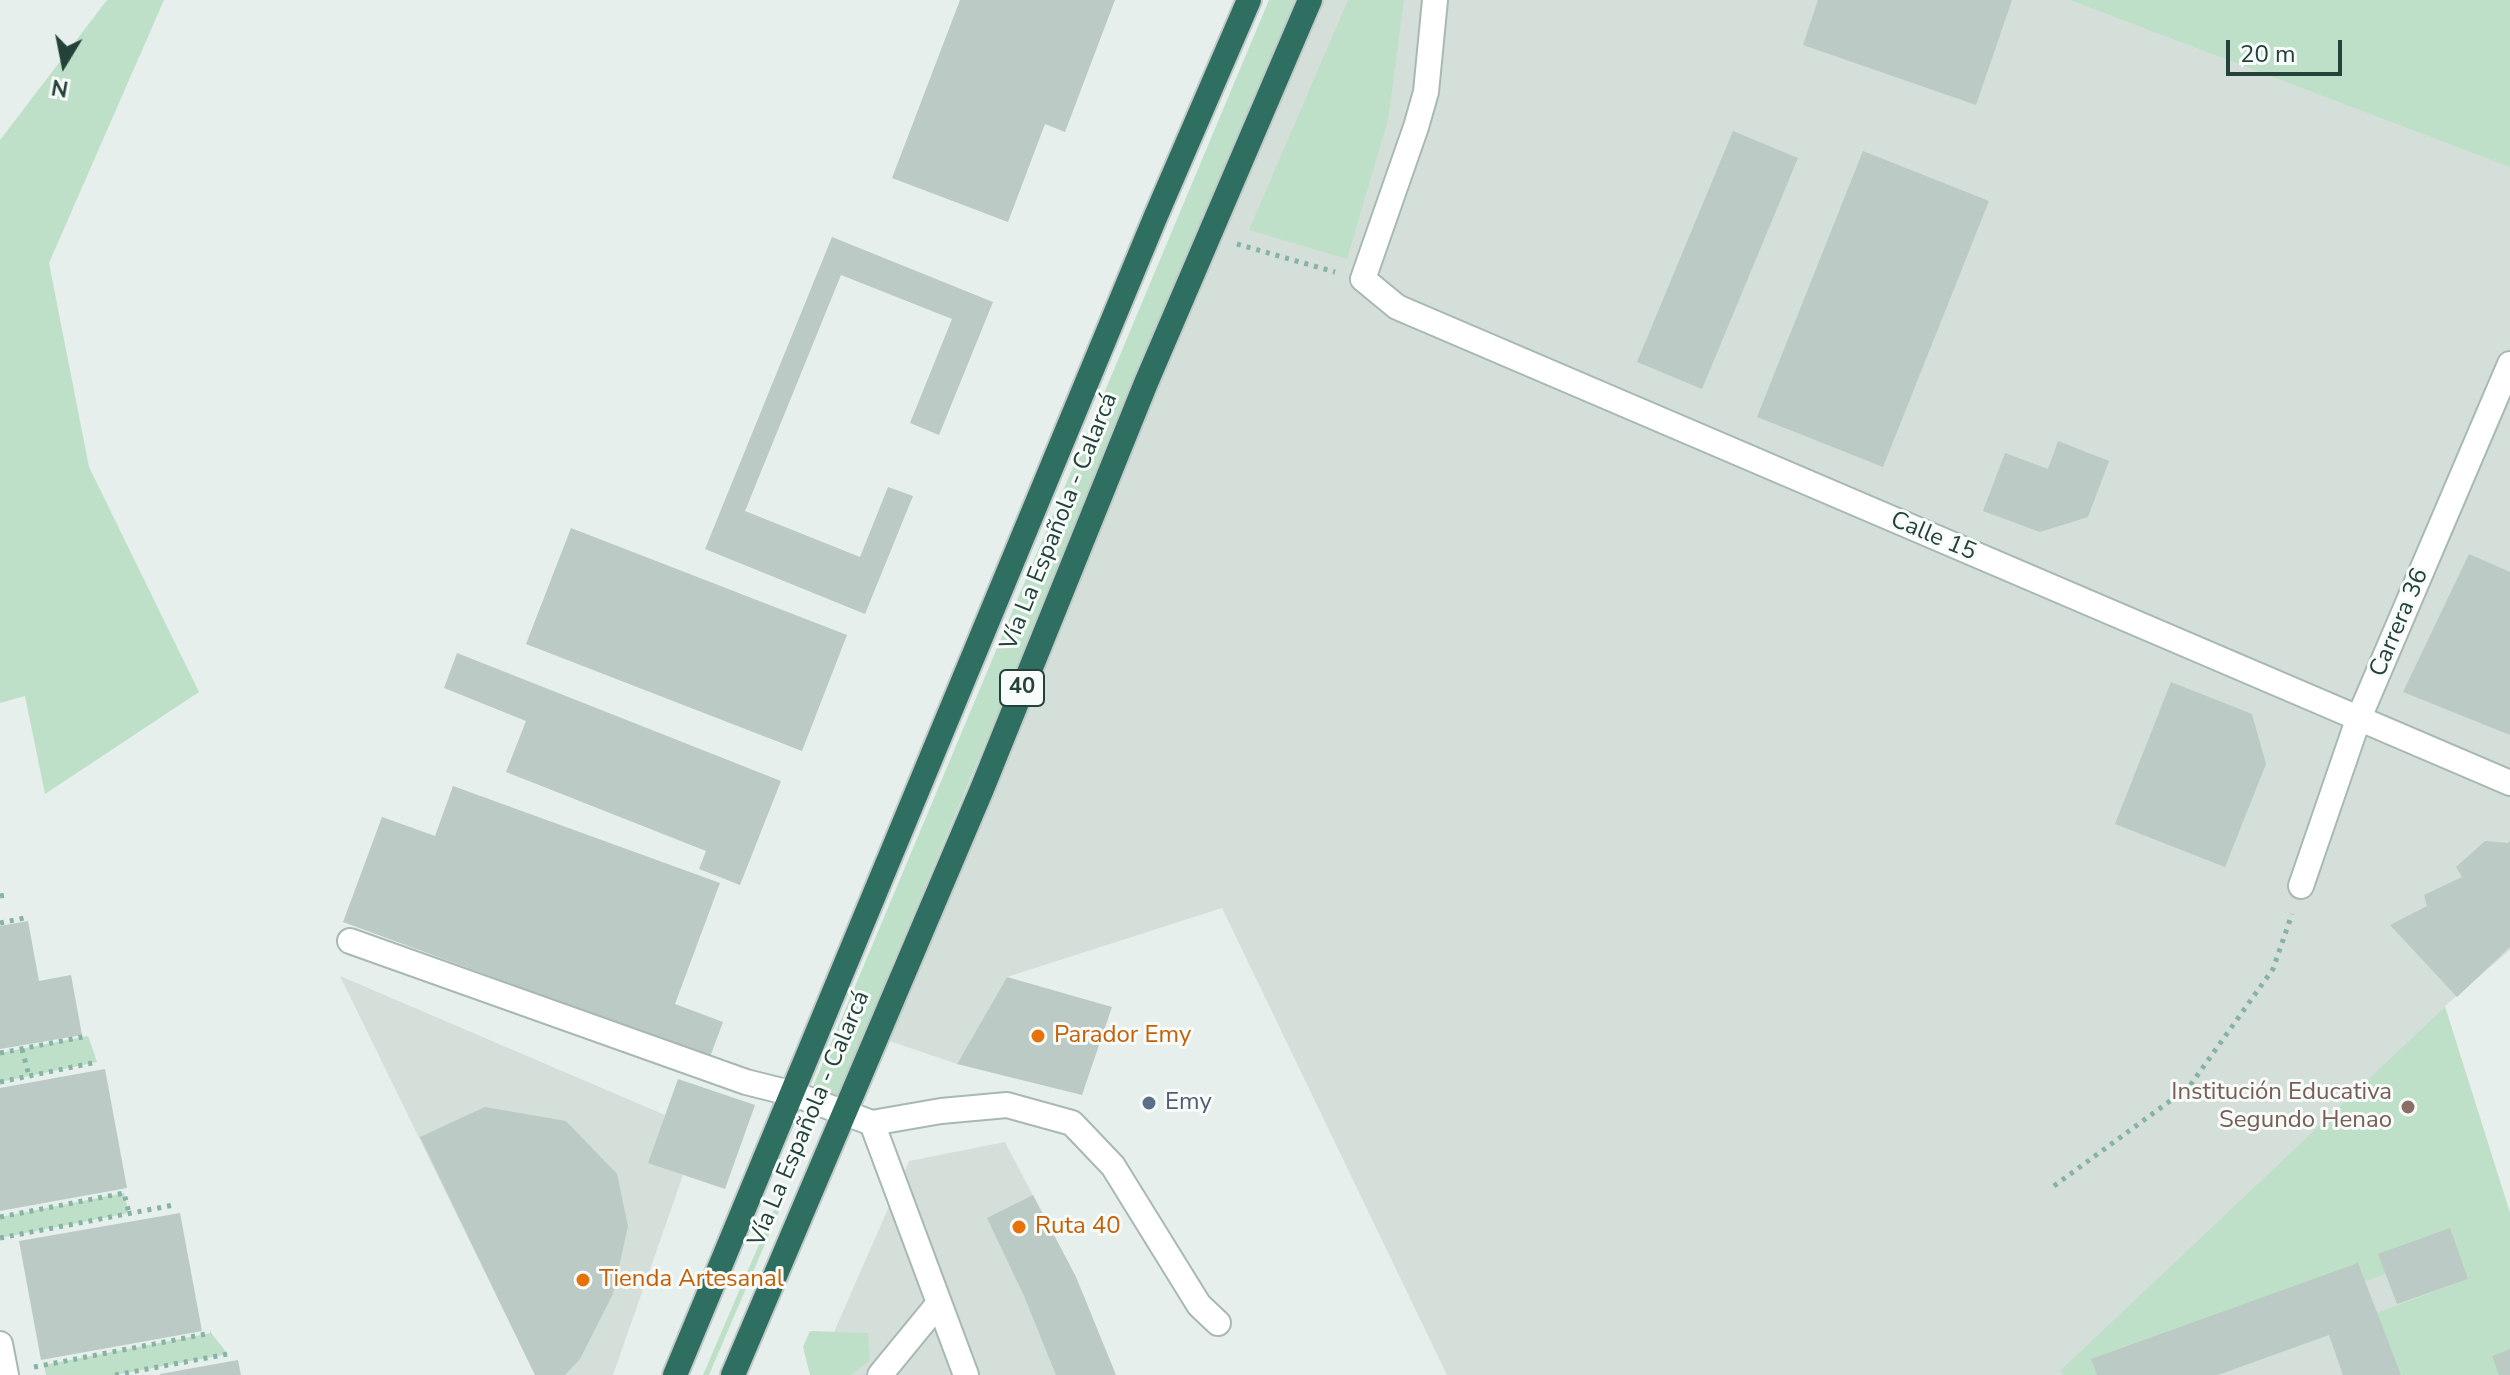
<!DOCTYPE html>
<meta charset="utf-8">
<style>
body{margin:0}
#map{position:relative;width:2510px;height:1375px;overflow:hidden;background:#e6efeb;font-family:"Nunito Sans",sans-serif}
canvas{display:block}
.north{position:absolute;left:24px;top:24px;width:80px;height:80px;-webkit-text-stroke:6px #f7fbf9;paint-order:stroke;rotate:190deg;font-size:22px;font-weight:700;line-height:32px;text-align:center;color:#24423a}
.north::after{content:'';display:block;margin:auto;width:28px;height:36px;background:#24423a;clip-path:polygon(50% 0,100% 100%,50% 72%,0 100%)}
.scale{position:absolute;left:2226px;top:40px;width:116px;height:36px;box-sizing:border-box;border:4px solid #24423a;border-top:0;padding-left:10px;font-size:24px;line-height:28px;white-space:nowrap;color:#24423a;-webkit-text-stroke:6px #f7fbf9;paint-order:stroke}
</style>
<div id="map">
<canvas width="2510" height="1375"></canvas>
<div class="north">N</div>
<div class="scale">20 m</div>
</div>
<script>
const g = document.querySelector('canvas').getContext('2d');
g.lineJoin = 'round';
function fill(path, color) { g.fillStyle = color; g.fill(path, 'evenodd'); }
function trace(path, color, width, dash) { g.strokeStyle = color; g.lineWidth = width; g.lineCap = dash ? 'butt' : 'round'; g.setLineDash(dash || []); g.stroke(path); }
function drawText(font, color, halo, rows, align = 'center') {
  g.font = font + ' "Nunito Sans",sans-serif'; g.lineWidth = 6; g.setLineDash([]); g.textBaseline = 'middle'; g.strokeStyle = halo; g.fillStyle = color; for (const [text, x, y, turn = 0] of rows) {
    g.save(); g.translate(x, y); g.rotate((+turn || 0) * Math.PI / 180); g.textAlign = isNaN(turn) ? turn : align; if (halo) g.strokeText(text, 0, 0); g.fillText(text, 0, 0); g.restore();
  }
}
fill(new Path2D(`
 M1318 0H2510V950L2445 1006 2510 1213V1375H1447L1222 908 1007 977 957 1064 878 1037Z
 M340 976 665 1115 649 1162 683 1175 613 1375H535Z
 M1005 1142 1076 1277 1116 1375H851L857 1369 834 1332 909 1161Z`), '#d4dfda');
fill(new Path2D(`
 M107 0H164L49 263 89 467 199 692 45 794 25 696 0 703V140Z
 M1269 0H1297L834 1104 809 1096Z
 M1348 0H1404L1388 120 1347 259 1249 230Z
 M2070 0H2510V167Z
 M2445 1007 2510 1213V1349L2499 1375H2401L2377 1313 2468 1279 2386 1274 2097 1375H2063L2061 1370Z
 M88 1036 97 1062 0 1082V1053Z
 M124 1193 129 1213 0 1238V1217Z
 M781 1193 786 1195 709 1375H703Z
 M810 1331 868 1333 870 1360 851 1375H810L803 1347Z
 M211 1333 228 1354 115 1375H46L44 1365Z`), '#bfe0c8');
fill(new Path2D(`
 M960 0H1115L1065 132 1045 124 1008 222 892 178Z
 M1818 0H2012L1976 105 1803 45Z
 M1733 131 1798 158 1702 389 1637 362Z
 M1863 151 1989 201 1883 467 1757 417Z
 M832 237 993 302 939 435 910 423 952 319 841 275 745 511 860 557 888 487 913 496 865 614 705 549Z
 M2058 441 2109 461 2088 517 2040 532 1983 511 2005 453 2048 469Z
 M571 528 847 635 802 751 526 644Z
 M2469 554 2510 572V735L2403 692Z
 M457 653 781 781 740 885 699 869 706 851 506 772 526 721 444 688Z
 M2171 682 2252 714 2266 764 2225 867 2115 824Z
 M453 786 720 883 675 1004 723 1022 710 1057 343 922 382 817 435 836Z
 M2485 841 2508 843 2510 841V947L2457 997 2390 925 2427 906 2424 895 2462 877 2456 867Z
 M28 921 39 981 71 975 82 1035 0 1049V926Z
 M1007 977 1112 1007 1082 1095 957 1064Z
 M105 1069 127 1188 0 1211V1088Z
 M678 1079 755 1105 725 1189 648 1163Z
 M485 1107 566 1121 617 1174 628 1226 613 1294 580 1359 565 1375H535L420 1137Z
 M1033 1195 1076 1277 1116 1375H1056L1024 1296 987 1218Z
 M180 1213 202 1331 41 1360 19 1241Z
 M2450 1228 2468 1279 2397 1304 2378 1254Z
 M2358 1263 2401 1375H2343L2329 1335 2218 1375H2097L2091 1359Z
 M2510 1349V1375H2499L2492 1356Z
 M238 1360 241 1375H160V1374Z`), '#bbcac4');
const minor = new Path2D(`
 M1435 0 1426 92 1416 127 1363 279 1397 307 2510 783
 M2301 886 2358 720 2510 364
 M350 941 746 1082 794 1094 872 1123 941 1111 1007 1105 1072 1123 1113 1166 1199 1305 1218 1323
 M872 1123 966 1375
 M0 1344 6 1375
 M880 1375 939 1303`);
const highway = new Path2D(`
 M675 1375 1155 218 1249 0
 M733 1375 982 789 1146 383 1310 0`);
trace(minor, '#a8b8b2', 28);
trace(highway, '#c2cac8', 28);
trace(new Path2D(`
 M1237 244 1335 272
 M0 896 5 895
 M0 923 29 917
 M22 1049 29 1076
 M0 1053 88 1036
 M0 1082 97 1062
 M2054 1186 2189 1087 2273 969 2292 914
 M0 1217 124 1193 129 1213
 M0 1238 174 1205
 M34 1367 211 1333
 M115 1375 228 1354`), '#86b3a5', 5, [4, 6]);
trace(minor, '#fff', 24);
trace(highway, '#2f6f62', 24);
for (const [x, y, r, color] of [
 [1038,1036,8,"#e8710a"],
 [1149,1103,8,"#5c6f8a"],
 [2408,1107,8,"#8d6e63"],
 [1019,1227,8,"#e8710a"],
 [583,1280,8,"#e8710a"]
]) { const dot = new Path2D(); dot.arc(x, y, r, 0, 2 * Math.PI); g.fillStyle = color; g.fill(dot); trace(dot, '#f7fbf9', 3); }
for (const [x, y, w] of [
 [1022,688,44]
]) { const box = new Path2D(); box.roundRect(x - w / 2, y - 18, w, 36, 6); g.fillStyle = '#f7fbf9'; g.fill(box); trace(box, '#24423a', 2); }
drawText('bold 22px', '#24423a', null, [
 ["40",1022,688]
]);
drawText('24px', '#24423a', '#f7fbf9', [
 ["Vía La Española - Calarcá",1060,522,-68],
 ["Calle 15",1933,537,23],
 ["Carrera 36",2400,623,-67],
 ["Vía La Española - Calarcá",810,1119,-67]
]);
drawText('24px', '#c56008', '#f7fbf9', [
 ["Parador Emy",1054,1036],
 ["Ruta 40",1035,1227],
 ["Tienda Artesanal",599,1280]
], 'left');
drawText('24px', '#785e54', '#f7fbf9', [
 ["Institución Educativa",2392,1093],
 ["Segundo Henao",2392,1121]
], 'right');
drawText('24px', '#4e5e75', '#f7fbf9', [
 ["Emy",1165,1103]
], 'left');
</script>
